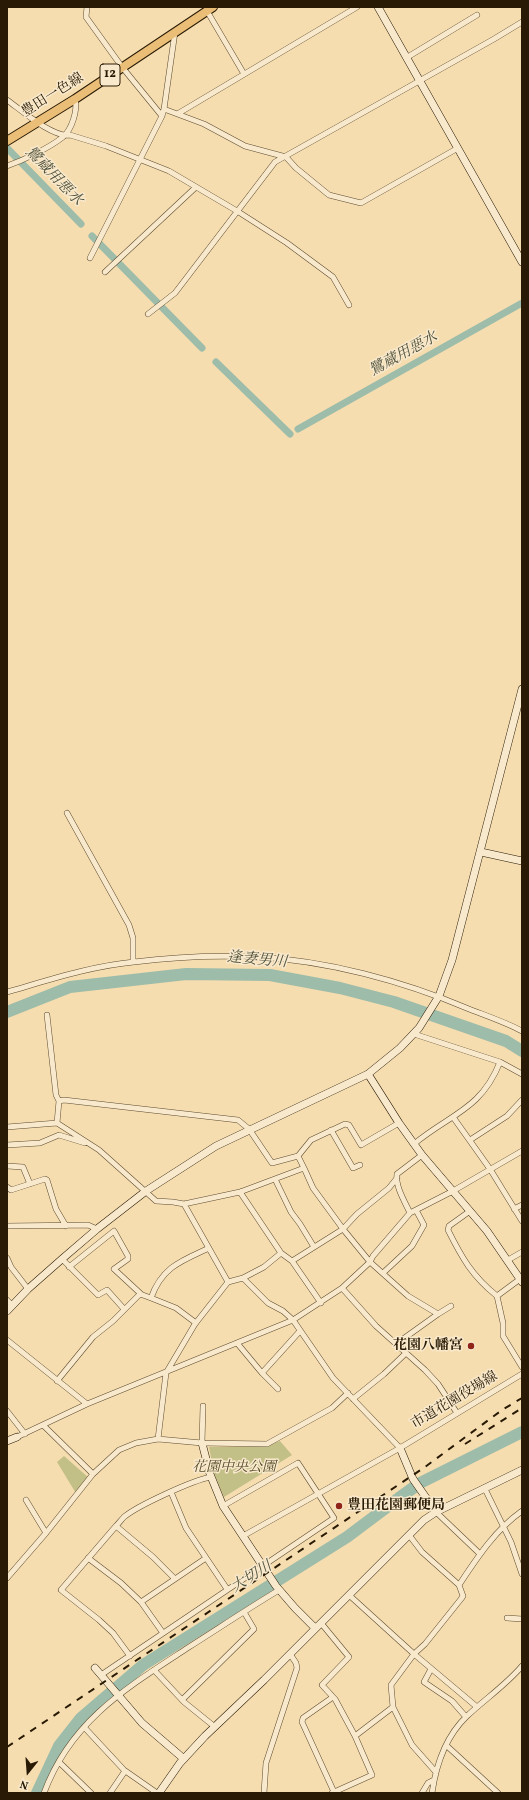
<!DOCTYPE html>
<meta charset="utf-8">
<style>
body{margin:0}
#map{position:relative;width:529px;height:1800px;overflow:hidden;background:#f6ddb0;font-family:Vollkorn,serif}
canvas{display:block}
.frame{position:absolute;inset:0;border:8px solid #281a04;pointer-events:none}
.north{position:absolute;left:8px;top:1752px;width:40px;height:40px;-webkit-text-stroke:3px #f9e9cc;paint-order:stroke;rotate:197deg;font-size:11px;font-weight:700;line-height:16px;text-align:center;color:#281a04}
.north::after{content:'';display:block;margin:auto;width:14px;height:18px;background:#281a04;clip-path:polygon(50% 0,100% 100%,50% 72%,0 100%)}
</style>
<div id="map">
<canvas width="529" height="1800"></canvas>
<div class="frame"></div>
<div class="north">N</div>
</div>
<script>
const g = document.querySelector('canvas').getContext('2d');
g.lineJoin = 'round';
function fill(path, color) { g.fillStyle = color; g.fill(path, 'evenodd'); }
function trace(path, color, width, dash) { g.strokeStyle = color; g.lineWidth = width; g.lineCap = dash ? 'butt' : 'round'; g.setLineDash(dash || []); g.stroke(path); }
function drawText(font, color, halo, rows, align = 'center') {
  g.font = font + ' Vollkorn,"Noto Serif JP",serif'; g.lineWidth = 3; g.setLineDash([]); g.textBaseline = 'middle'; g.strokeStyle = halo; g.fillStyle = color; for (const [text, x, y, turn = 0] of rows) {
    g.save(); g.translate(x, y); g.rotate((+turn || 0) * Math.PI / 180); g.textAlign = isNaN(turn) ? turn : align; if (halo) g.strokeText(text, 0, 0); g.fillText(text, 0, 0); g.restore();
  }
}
fill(new Path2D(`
 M280 1441 292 1455 224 1497 214 1473 209 1447H263Z
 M64 1456 89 1478 77 1495 57 1462Z`), '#c2bf87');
trace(new Path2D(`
 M7 148 81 224
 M92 236 202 348
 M216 362 290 434
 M298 429 522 303`), '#9dbca9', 7);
trace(new Path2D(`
 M7 1012 70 987 186 974 270 975 340 988 394 1002 506 1041 522 1051
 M37 1793 59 1746 81 1718 143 1665 347 1537 399 1498 420 1483 522 1432`), '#9dbca9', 12);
const street = new Path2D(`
 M87 7 86 17 122 67 162 116
 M207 11 244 74
 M406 58 477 15
 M7 100C21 110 53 138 70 135L106 146 169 171 237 211 287 243 333 277 349 305
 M164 109 204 124 245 146 286 157 296 168 329 195 361 203 458 148
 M179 113 357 7
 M7 166C24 160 49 148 63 137 72 129 78 110 75 99
 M90 258 162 116 164 109 175 32
 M105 272 196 187
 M148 314 175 293 275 162 494 39 522 22
 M67 813 129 925 133 938V962
 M7 992C49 980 91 966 134 962 174 957 215 955 255 957 326 960 403 981 469 1009 487 1016 505 1022 522 1031
 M47 1015 56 1095 59 1101
 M414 1034 500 1062 522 1074
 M453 1117 490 1169 522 1221
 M57 1123 59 1101 64 1100 238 1120 249 1129 272 1163 298 1156 311 1140 345 1124 349 1125 361 1145 399 1123
 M7 1127 57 1123 99 1150 156 1201 173 1202 184 1204 240 1192 304 1168 313 1188 343 1229 370 1262 408 1296 438 1314 451 1306
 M331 1130 353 1168 360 1165
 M470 1140 507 1116 522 1100
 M414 1144C450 1114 481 1110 500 1062
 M7 1145 40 1143 59 1135 85 1143
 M298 1156 304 1168
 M7 1166 23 1167 30 1184
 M275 1179 291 1212 300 1224 314 1247
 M7 1187 11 1190 45 1179 47 1180 56 1209 66 1226
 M240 1192 281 1253 292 1261 321 1303
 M184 1204 228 1282
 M514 1209 522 1205
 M470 1211 449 1226 448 1230C462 1258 472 1276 497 1296L503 1323V1336L522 1367
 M410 1213C405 1202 395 1186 397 1174L422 1155
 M7 1226 88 1225 97 1229
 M7 1258 11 1267 28 1289
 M62 1259 98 1295 107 1290 124 1309
 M508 1260 522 1252
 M292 1261 343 1229 357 1214 389 1188 397 1178
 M69 1267 114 1231 128 1256V1259L114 1269 141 1294
 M383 1273 412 1246 424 1225 416 1210
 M243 1278 268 1303 283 1311 293 1320 333 1378 400 1448
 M342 1288 376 1326 425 1370 438 1384 457 1413
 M497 1296 520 1279
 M151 1298 176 1308 196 1323
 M7 1300 12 1305
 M7 1340 87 1404
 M237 1343 262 1373 278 1389
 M396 1344 438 1314
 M262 1373 300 1331
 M57 1381 93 1337 113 1321 140 1294 151 1298C162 1267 181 1261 209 1248
 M353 1399 384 1374 406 1353
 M7 1411 25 1434
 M43 1425 93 1474
 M17 1437 87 1404 293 1320 342 1288 370 1262 373 1256 410 1213 453 1191 522 1151
 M158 1439 166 1373 195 1324 228 1282 243 1278 264 1267 281 1253
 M202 1443 203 1406
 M485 1489 511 1542 522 1574
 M171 1492 186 1528 227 1589
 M26 1500 46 1533
 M436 1512 480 1554
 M116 1526 61 1590 99 1620 113 1633 130 1656
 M409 1535 422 1552 459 1585
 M243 1536 400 1448 522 1374
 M88 1558 121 1583 141 1602
 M7 1578 46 1533 93 1474 119 1450 136 1443 158 1439 202 1443 267 1444 332 1408 348 1393
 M174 1578 153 1557 116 1526C119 1523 121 1520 124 1517 137 1506 193 1480 211 1477
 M349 1595 414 1654 477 1707
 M507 1618 522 1619
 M321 1623 349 1657 322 1685 333 1697
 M163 1633 141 1602 206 1558
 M431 1669 424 1682 452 1701 466 1717
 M154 1670 184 1702 215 1727
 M101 1675 334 1518 298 1463 223 1506
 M182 1700 254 1629 244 1612
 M393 1707 391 1685 414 1654 425 1644 461 1599 463 1596 459 1585C477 1558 495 1530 522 1511
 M84 1727 124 1770 157 1793
 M447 1746 498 1793
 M59 1762 91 1793
 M334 1792 302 1722 303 1718 333 1697 335 1699 355 1736 393 1707 412 1745 435 1771
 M44 1793C71 1720 128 1687 189 1647 219 1628 249 1608 279 1590
 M110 1793 125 1771
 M264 1793 266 1763 297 1668 296 1663 290 1654
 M332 1793 372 1775 355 1736
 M422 1793 428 1783 434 1780
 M432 1793C436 1765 446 1736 467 1716 485 1699 506 1685 522 1666`);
const secondary = new Path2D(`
 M378 7 522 262
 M481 852 522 861
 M368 1074 399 1123 422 1155 487 1231 522 1282
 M7 1311 28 1289 62 1259 97 1229 146 1191 216 1146 368 1074 400 1048 419 1028 439 996 452 960 522 689
 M7 1441 17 1437
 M202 1443 210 1474 223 1506 276 1586 295 1608 315 1628
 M400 1448 413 1479 436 1512
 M95 1668 142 1723 184 1759
 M159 1793 180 1763 205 1736 264 1680 424 1520 436 1512 522 1470`);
const primary = new Path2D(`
 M7 141 75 99 213 7`);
trace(street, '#5c4b2f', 6);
trace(secondary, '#281a04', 8);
trace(primary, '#281a04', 10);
trace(street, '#f9e9cc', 5);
trace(secondary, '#f9e9cc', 7);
trace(primary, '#ebbe78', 8);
trace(new Path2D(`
 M465 1444 522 1408
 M7 1747 425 1467 502 1410 522 1398`), '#281a04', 2, [7, 7]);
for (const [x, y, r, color] of [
 [471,1346,4,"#8f2418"],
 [339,1506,4,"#8f2418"]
]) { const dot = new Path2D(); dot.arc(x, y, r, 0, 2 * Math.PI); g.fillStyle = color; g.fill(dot); trace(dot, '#f9e9cc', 1.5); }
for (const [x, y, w] of [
 [110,75,20]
]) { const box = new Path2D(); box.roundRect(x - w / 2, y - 11, w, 22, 3); g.fillStyle = '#f9e9cc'; g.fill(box); trace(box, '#281a04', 1); }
drawText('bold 13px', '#281a04', null, [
 ["12",110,75]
]);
drawText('14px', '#281a04', '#f9e9cc', [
 ["豊田一色線",53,96,-32],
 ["市道花園役場線",455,1401,-31]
]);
drawText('bold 14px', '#281a04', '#f9e9cc', [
 ["花園八幡宮",463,1346],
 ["豊田花園郵便局",347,1506,"left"]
], 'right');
drawText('italic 14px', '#564c2b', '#f9e9cc', [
 ["花園中央公園",234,1468]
]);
drawText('italic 15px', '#51533e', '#f9e9cc', [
 ["鷺蔵用悪水",53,177,46],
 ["鷺蔵用悪水",404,355,-29],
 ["逢妻男川",257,961,5],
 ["大切川",252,1578,-32]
]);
</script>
